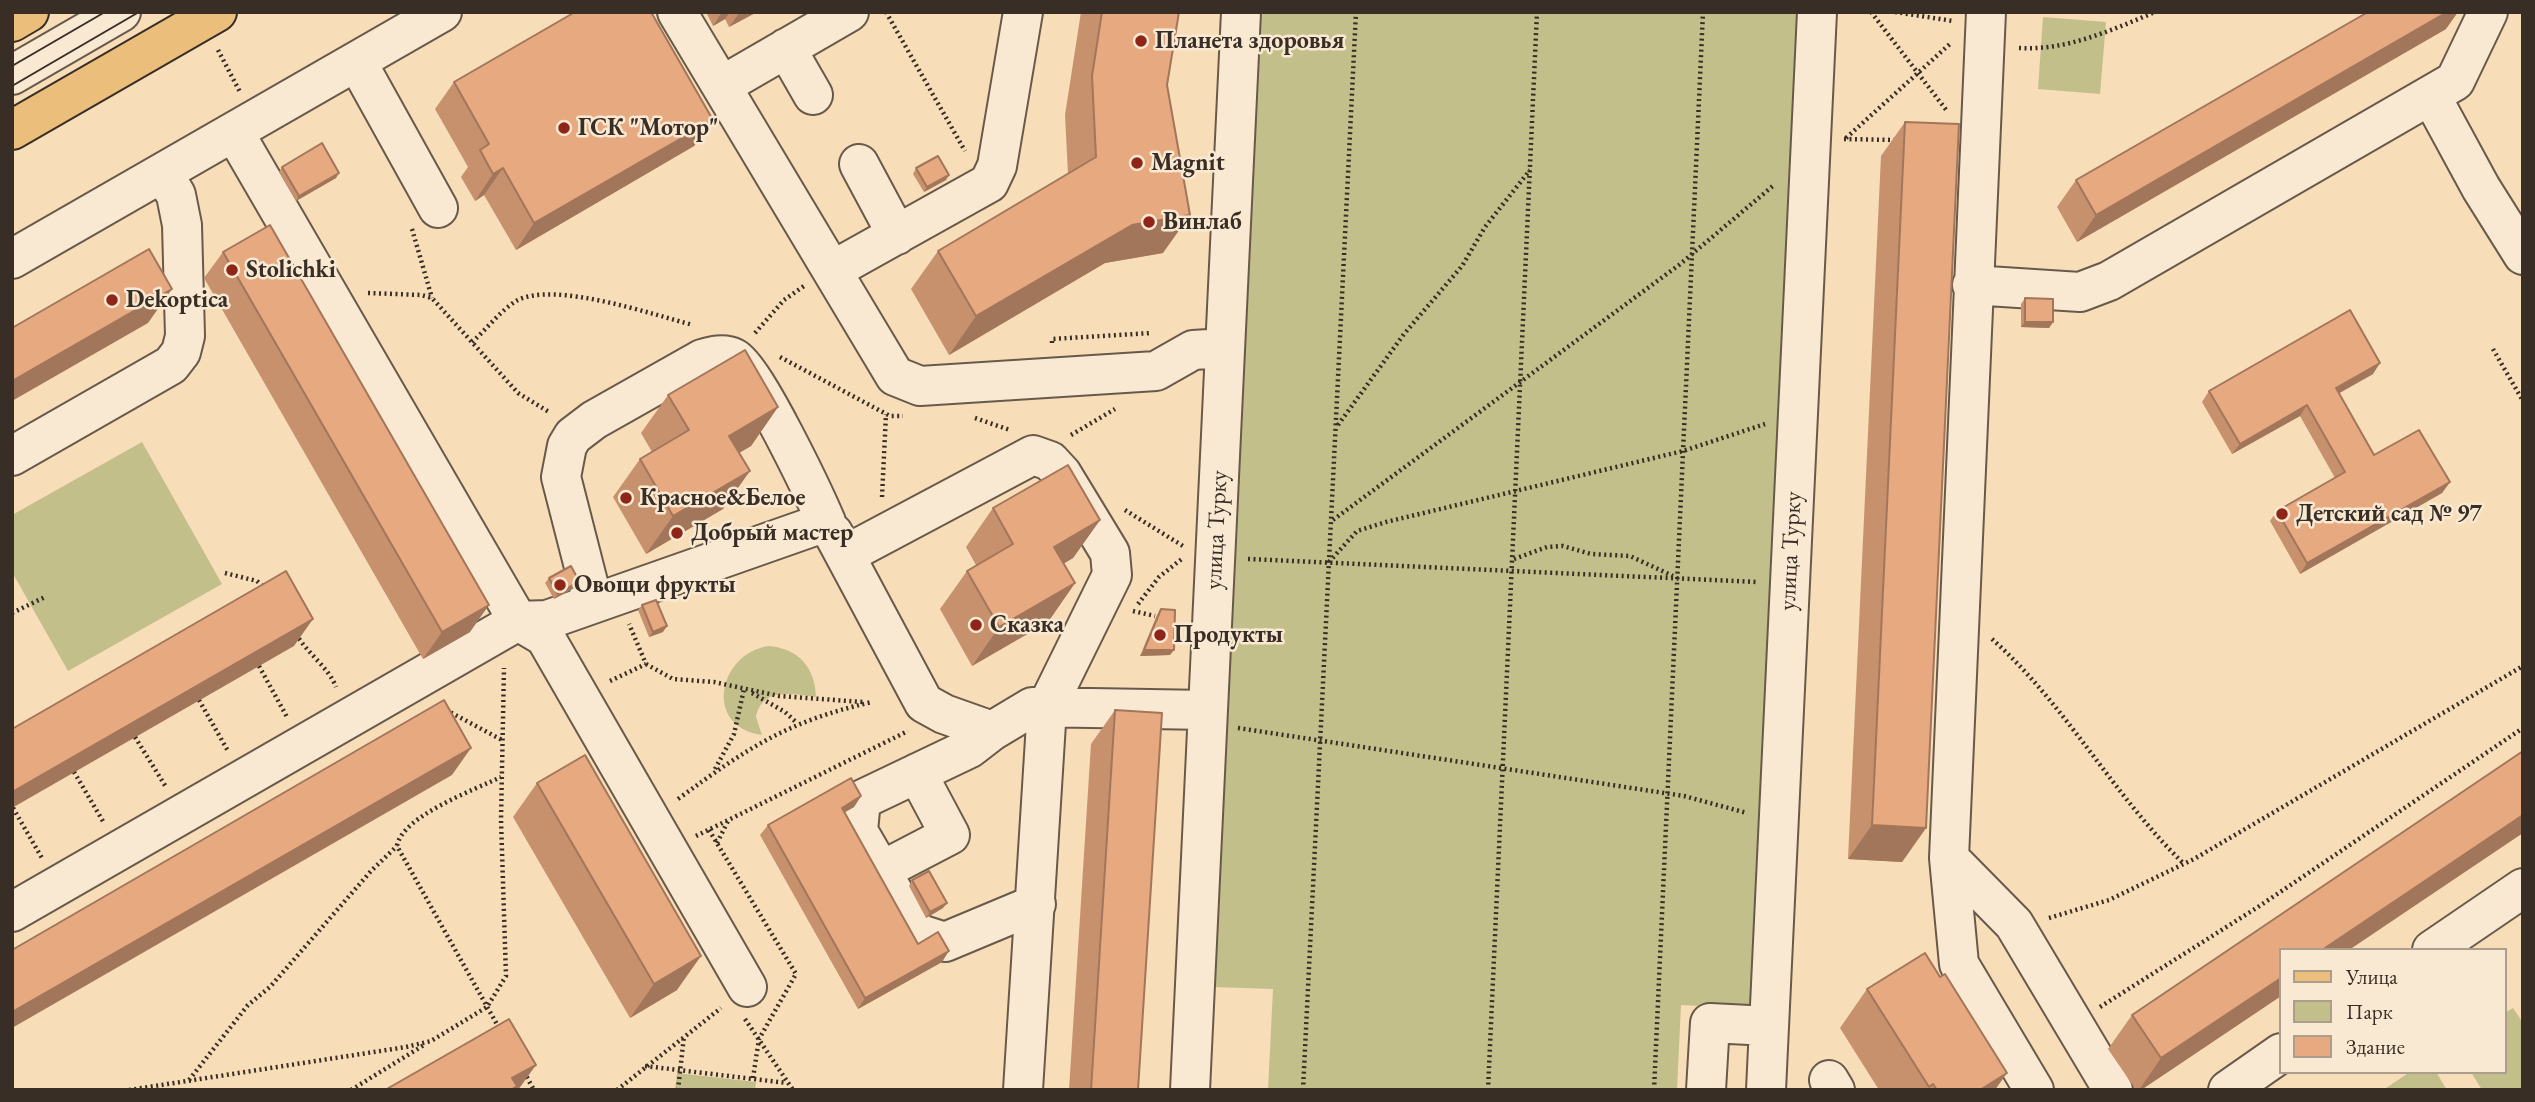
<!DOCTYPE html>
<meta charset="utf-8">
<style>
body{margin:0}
#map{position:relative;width:2535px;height:1102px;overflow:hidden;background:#f8ddb9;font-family:"EB Garamond",serif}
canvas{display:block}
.frame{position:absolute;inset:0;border:14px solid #382e25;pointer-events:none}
.legend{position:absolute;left:2279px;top:948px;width:228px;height:126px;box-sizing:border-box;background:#fae9d2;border:2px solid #ac9e8d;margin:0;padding:9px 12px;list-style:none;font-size:21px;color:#382e25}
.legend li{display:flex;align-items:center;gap:14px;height:35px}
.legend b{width:35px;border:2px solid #ac9e8d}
</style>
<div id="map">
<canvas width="2535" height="1102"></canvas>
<div class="frame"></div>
<ul class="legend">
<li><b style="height:9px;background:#ecbe7c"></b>Улица</li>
<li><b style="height:19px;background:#c3bf8b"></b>Парк</li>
<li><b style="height:19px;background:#e7a980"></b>Здание</li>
</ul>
</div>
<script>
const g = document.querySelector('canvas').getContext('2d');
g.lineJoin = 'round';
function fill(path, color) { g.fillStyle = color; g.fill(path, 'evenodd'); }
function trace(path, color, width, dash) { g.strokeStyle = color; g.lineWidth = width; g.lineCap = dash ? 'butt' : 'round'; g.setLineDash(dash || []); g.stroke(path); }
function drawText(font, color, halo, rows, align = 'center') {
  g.font = font + ' "EB Garamond",serif'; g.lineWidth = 5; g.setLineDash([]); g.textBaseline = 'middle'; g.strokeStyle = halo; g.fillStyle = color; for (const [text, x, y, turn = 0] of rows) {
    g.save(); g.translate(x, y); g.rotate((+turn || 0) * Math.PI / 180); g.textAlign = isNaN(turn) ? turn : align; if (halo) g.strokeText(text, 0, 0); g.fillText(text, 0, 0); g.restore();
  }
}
fill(new Path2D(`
 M1258 12H1801L1753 1009 1681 1005 1677 1090H1268L1273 989 1212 987Z
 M2043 17 2106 22 2100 94 2038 89Z
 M142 442 222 584 68 671 12 572V515Z
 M768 646C798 648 815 667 816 697 793 694 762 687 756 717L762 735C704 727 717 655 768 646Z
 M2513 1008 2523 1023V1090H2482L2471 1072H2505V1013Z
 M2410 1072H2436L2447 1090H2383Z
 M677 1073 756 1082 755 1090H675Z`), '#c3bf8b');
const minor = new Path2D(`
 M677 12 895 376 920 386 1156 371 1193 350 1225 348
 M1986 12 1949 858 1959 964 2034 1090
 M786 48 813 95
 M357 62 438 208
 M12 75 121 12
 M723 85 849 12
 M2431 96 2481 188 2523 255
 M234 132 518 621 545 637 747 987
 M859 164 897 235
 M12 259 442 12
 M833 270 989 183 997 166 1023 12
 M1972 285 2080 292 2109 281 2455 81 2488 12
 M12 456 171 365 181 352 185 336 182 225 176 195 163 173
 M833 533 924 703 944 714 992 731 1032 707 1208 710
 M845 555 1033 455 1050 461 1062 474 1110 553 1112 575 1047 707 1023 1090
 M992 731 970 748 861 800 858 831 917 933 945 942 1036 904
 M1949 858 2014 924 2113 1090
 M881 871 950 835 917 773
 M12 912 518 621 547 620 826 522C814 494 755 369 734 358 724 353 712 356 702 359L594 420 573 436 567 446 561 477 593 602
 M2432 950 2523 888
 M1829 1080 1835 1090
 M1190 1090 1241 12
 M1706 1090 1710 1023 1769 1026
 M1766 1090 1817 12
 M2228 1090 2281 1053`);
const major = new Path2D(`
 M12 22 29 12
 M12 130 217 12`);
trace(minor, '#685a4a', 42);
trace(major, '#382e25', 42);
trace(new Path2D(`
 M886 12 965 151
 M1871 12 1947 111
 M1895 12 1953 21
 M2019 48C2066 51 2112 30 2155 12
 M218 50 240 92
 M1846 138 1951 43
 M1844 139 1895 140
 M412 229 432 298
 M368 293 421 295 432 298 518 393 549 412
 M755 333 784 300 804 286
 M472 342C486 330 500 311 516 301 553 280 654 315 693 325
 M1052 343V339L1151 333
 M2493 349 2523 401
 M780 357 890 416H903
 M975 418 1010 430
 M1338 425 1404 334 1462 266 1485 227 1530 170
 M1071 435 1115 409
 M882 497 886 414
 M1125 510 1183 546
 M1333 520 1679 265 1774 185
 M1248 559 1757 582
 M1514 559 1547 547 1563 546 1591 554 1630 556 1673 576
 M1329 562 1357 531 1386 522 1683 451 1765 424
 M225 573 257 581 266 589
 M1138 604 1159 577 1183 558
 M1133 611 1155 616
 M12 613 45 597
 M296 634C307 653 329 668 336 687
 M1992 639C2066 705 2113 795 2184 864
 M646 664 673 679 714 682 779 696 863 702
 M259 666 287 717
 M610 681 646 664 629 624
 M752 693 785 712 797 723
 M199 700 228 751
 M446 710 502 740
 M1238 728 1684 796 1747 813
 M135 737 166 787
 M715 769 734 734 744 689
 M74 772 104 823
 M678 799C748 748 785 722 872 702
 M13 808 42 858
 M709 830 796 974 759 1039 753 1078
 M696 836 908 731
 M717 843 728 821
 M2049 918 2109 900 2194 859 2523 666
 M2100 1007 2258 907 2523 728
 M745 1019 793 1090
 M499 1028 397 846C402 816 474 790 501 777
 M645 1066 787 1083
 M524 1072 534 1090
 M189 1080 248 1005 270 987 371 871 397 846
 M129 1090 406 1047 431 1041 487 1007 506 976 501 820 504 668
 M351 1090 424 1045
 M617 1090 721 1008
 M678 1090 684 1036
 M1303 1090 1356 12
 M1488 1090 1537 12
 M1654 1090 1703 12`), '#382e25', 4.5, [2, 3.5]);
trace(minor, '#fae9d2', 38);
trace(major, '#ecbe7c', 38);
trace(new Path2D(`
 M12 66 105 12
 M12 86 139 12`), '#382e25', 2);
fill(new Path2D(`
 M706 12H757L729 27 725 19 713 26Z
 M1081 12H1179L1167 85 1163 253 1105 263 949 355 911 289 938 251 1068 174 1065 115Z
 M2446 29 2077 242 2057 207 2076 180Z
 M454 82 713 120 694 146 516 250 484 195 475 201 461 177 468 167 435 109Z
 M1905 122 1926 828 1902 862 1848 859 1881 156Z
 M282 167 336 178 296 201 279 172Z
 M916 168 946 180 924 192 913 174Z
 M223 252 470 632 423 659 204 278Z
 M2025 298 2053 322 2049 328 2021 327V304Z
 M2373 374 2339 393 2374 455 2450 482 2442 493 2300 574 2270 521 2277 511 2335 478 2300 416 2232 454 2202 402 2209 391Z
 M668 395 778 407 751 446 739 453 723 509 646 554 613 497 640 459 652 452 641 433Z
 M993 508 1100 520 1073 558 1063 564 1075 583 1048 622 972 666 940 609 967 571 976 565 966 547Z
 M549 578 579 581 576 587 554 599 545 583Z
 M642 605 663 632 649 637 638 610Z
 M1161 609 1170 655 1140 656 1157 615Z
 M1115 710 1138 1090H1069L1091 744Z
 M537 783 677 990 630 1018 513 817Z
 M861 796 854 807 845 812 918 944 942 962 858 1009 760 835 768 825Z
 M912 880 943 908 926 918 909 886Z
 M2281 950V996L2141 1090H2136L2108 1049 2132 1015Z
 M1867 989 1995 1090H1879L1840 1028Z`), '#c7916e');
fill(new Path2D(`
 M722 12H730L725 19 713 26Z
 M740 12H757L729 27Z
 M2447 12H2458L2446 29 2077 242 2096 215Z
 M713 120 694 146 516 250 534 223Z
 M503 168 484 195 475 201 493 174Z
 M339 173 336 178 296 201 299 196Z
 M949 175 946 180 924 192 927 187Z
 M1190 215 1163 253 1105 263 949 355 976 316 1132 225Z
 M172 289 148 323 12 401V381Z
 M2025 322H2053L2049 328 2021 327Z
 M2380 363 2373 374 2329 399 2336 388Z
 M2307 405 2300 416 2232 454 2240 444Z
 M778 407 751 446 703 474 729 436Z
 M750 471 723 509 646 554 673 516Z
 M2450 482 2442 493 2300 574 2307 563Z
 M1100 520 1073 558 1027 585 1054 547Z
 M579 581 576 587 554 599 558 594Z
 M1075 583 1048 622 972 666 999 627Z
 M489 605 470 632 423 659 442 632Z
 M313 619 294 646 12 808V792Z
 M667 626 663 632 649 637 653 632Z
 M1144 650H1174L1170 655 1140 656Z
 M471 748 452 775 12 1028V1012Z
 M861 796 854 807 835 818 842 808Z
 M2523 815V833L2349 950H2322Z
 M1872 825 1926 828 1902 862 1848 859Z
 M947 903 943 908 926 918 930 912Z
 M949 951 942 962 858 1009 865 998Z
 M701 956 677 990 630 1018 654 984Z
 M2281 978V996L2141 1090H2139L2161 1058Z
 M536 1065 518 1090H504L512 1078Z
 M2007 1073 1995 1090H1980Z`), '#a2765a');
const building = new Path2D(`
 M575 12H651L713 120 534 223 503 168 493 174 480 150 489 144 454 82Z
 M1102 12H1179L1167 85 1190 215 1132 225 976 316 938 251 1096 157 1092 76Z
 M2368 12H2447L2096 215 2076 180Z
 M1905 122 1959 124 1926 828 1872 825Z
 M322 143 339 173 299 196 282 167Z
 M938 156 949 175 927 187 916 168Z
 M270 225 489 605 442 632 223 252Z
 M149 249 172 289 12 381V328Z
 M2025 298 2053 299V322H2025Z
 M2350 310 2380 363 2336 388 2374 455 2419 430 2450 482 2307 563 2277 511 2345 472 2307 405 2240 444 2209 391Z
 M745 350 778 407 729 436 750 471 673 516 640 459 689 430 668 395Z
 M1068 465 1100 520 1054 547 1075 583 999 627 967 571 1013 544 993 508Z
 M571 566 579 581 558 594 549 578Z
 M286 571 313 619 12 792V729Z
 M656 600 667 626 653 632 642 605Z
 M1161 609 1175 610 1174 650H1144Z
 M444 700 471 748 12 1012V950Z
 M1115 710 1162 713 1138 1090H1091Z
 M2523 751V815L2322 950H2281V978L2161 1058 2132 1015Z
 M585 755 701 956 654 984 537 783Z
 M851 778 861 796 842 808 918 944 938 932 949 951 865 998 768 825Z
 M929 871 947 903 930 912 912 880Z
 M1925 953 1940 977 1945 974 2007 1073 1980 1090H1937L1933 1084 1929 1087 1867 989Z
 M509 1019 536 1065 512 1078 517 1086 511 1090H385Z`);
fill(building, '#e7a980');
trace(building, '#a2765a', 2);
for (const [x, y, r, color] of [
 [1141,41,7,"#8f2418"],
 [564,128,7,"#8f2418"],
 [1137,163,7,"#8f2418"],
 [1149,222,7,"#8f2418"],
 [232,270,7,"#8f2418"],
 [112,300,7,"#8f2418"],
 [626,498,7,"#8f2418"],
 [2282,514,7,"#8f2418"],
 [677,533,7,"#8f2418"],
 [560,585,7,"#8f2418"],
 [976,625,7,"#8f2418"],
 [1160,635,7,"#8f2418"]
]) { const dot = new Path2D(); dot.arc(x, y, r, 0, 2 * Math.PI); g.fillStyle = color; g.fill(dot); trace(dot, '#fae9d2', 2.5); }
drawText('bold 24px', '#382e25', '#fae9d2', [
 ["Планета здоровья",1155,41],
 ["ГСК \"Мотор\"",578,128],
 ["Magnit",1151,163],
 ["Винлаб",1163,222],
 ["Stolichki",246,270],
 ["Dekoptica",126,300],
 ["Красное&Белое",640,498],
 ["Детский сад № 97",2296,514],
 ["Добрый мастер",691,533],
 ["Овощи фрукты",574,585],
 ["Сказка",990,625],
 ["Продукты",1174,635]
], 'left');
drawText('24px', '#382e25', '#fae9d2', [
 ["улица Турку",1217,530,-87],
 ["улица Турку",1791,551,-87]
]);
</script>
